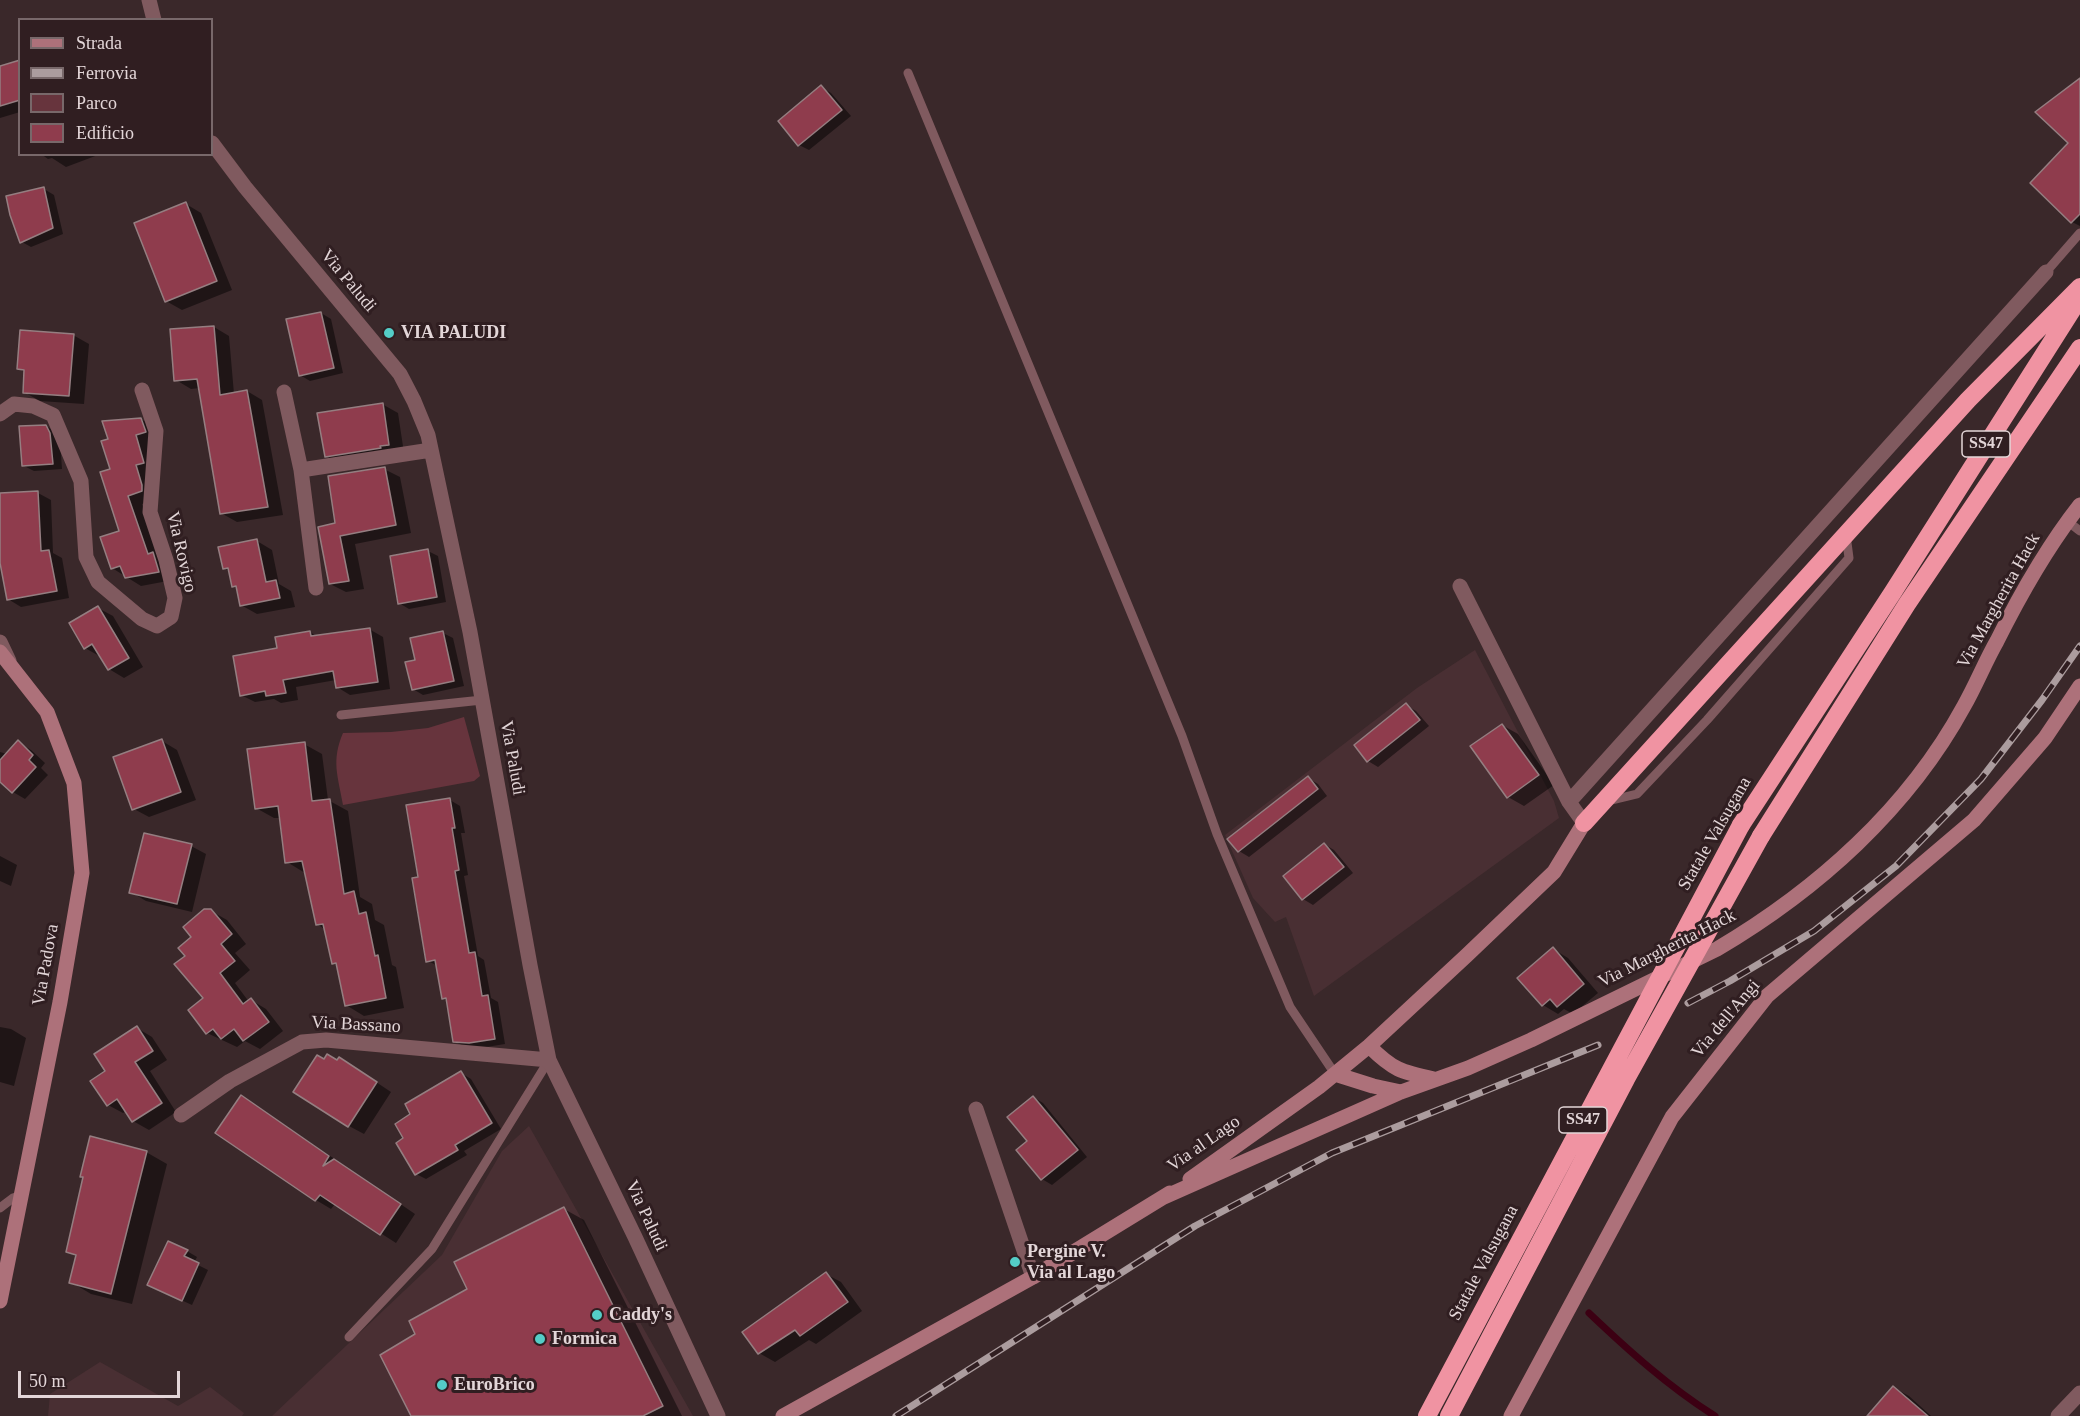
<!DOCTYPE html>
<style>
body{margin:0}
#map{position:relative;width:2080px;height:1416px;overflow:hidden;background:#3a282a;font-family:"Times New Roman",serif}
canvas{display:block}
.legend{position:absolute;left:18px;top:18px;width:195px;height:138px;box-sizing:border-box;background:#301e21;border:2px solid #78686a;margin:0;padding:8px 10px;list-style:none;font-size:18px;color:#e3d6d8}
.legend li{display:flex;align-items:center;gap:12px;height:30px}
.legend b{width:30px;border:2px solid #78686a}
.scale{position:absolute;left:18px;top:1371px;width:162px;height:27px;box-sizing:border-box;border:3px solid #e3d6d8;border-top:0;padding-left:8px;font-size:18px;line-height:21px;white-space:nowrap;color:#e3d6d8;-webkit-text-stroke:4px #301e21;paint-order:stroke}
</style>
<div id="map">
<canvas width="2080" height="1416"></canvas>
<ul class="legend">
<li><b style="height:8px;background:#ad717a"></b>Strada</li>
<li><b style="height:8px;background:#ab9c9e"></b>Ferrovia</li>
<li><b style="height:16px;background:#67343d"></b>Parco</li>
<li><b style="height:16px;background:#8f3c4d"></b>Edificio</li>
</ul>
<div class="scale">50 m</div>
</div>
<script>
const g = document.querySelector('canvas').getContext('2d');
g.lineJoin = 'round';
function fill(path, color) { g.fillStyle = color; g.fill(path, 'evenodd'); }
function trace(path, color, width, dash) { g.strokeStyle = color; g.lineWidth = width; g.lineCap = dash ? 'butt' : 'round'; g.setLineDash(dash || []); g.stroke(path); }
function drawText(font, color, halo, rows, align = 'center') {
  g.font = font + ' "Times New Roman",serif'; g.lineWidth = 6; g.setLineDash([]); g.textBaseline = 'middle'; g.strokeStyle = halo; g.fillStyle = color; for (const [text, x, y, turn = 0] of rows) {
    g.save(); g.translate(x, y); g.rotate((+turn || 0) * Math.PI / 180); g.textAlign = isNaN(turn) ? turn : align; if (halo) g.strokeText(text, 0, 0); g.fillText(text, 0, 0); g.restore();
  }
}
fill(new Path2D(`
 M1475 650 1554 801 1559 818 1314 996 1286 917 1275 922 1253 898 1225 835 1417 688Z
 M529 1126 693 1416H272L442 1255 502 1151Z
 M100 1362 178 1406 210 1387 244 1413 242 1416H48L50 1394Z`), '#492f33');
fill(new Path2D(`
 M464 717 480 776 474 781 343 805C338 776 331 761 343 733L391 732 428 728Z`), '#67343d');
fill(new Path2D(`
 M20 61V112L0 118V67Z
 M2080 82V226L2072 222 2032 183 2070 143Z
 M821 87 831 93 851 116 809 150 799 145Z
 M41 154H98V155L66 167 52 158 48 159Z
 M44 189 54 195 63 234 31 247 22 242Z
 M186 204 201 213 232 290 182 310 166 301Z
 M321 313 331 319 343 373 310 381 300 375Z
 M214 327 229 336 234 394 247 391 262 400 283 515 237 522 221 513 200 388 191 389 176 380Z
 M73 335 89 344 84 404 40 401 24 392 26 373 18 368Z
 M382 404 398 413 404 453 341 464 326 456Z
 M141 419 156 428 157 499 142 504 161 559 173 580 141 586 112 568 121 532 112 470 110 440Z
 M46 426 56 432 60 440 62 469 34 471 24 466Z
 M384 469 400 477 411 533 355 544 364 589 346 592 330 584 337 524Z
 M38 493 51 500 53 553 62 558 69 598 21 607 8 599 0 554V494Z
 M257 541 272 550 279 584 291 591 295 607 257 614 241 605 238 589 234 586 231 572 224 568Z
 M428 551 438 556 446 602 409 609 399 603Z
 M98 608 113 616 143 667 124 678 109 669 101 657 85 648 71 624Z
 M369 629 383 637 390 689 350 695 337 687 336 680 296 687 298 700 281 703 274 699 255 702 241 695 279 649 310 632 318 637Z
 M443 633 453 638 464 686 423 695 413 689Z
 M1406 705 1416 711 1429 726 1378 767 1368 761Z
 M1502 725 1518 734 1554 785 1524 806 1508 797Z
 M162 741 177 750 196 800 149 817 134 809Z
 M18 742 31 750 45 763 41 768 48 775 25 799 13 792 0 780V752L7 754Z
 M304 744 322 754 328 800 348 811 360 897 372 904 375 920 384 925 392 965 396 967 404 1008 364 1016 346 1005 338 966 333 963 326 930 317 924 305 873 287 862 281 818H274L256 808Z
 M1308 778 1318 784 1327 796 1249 857 1239 851Z
 M450 800 460 806 465 833H461L468 875 464 876 478 956 484 960 491 998 498 1002 505 1044 480 1048 465 1047 454 1041 448 1001 443 998 438 966 428 961 420 878Z
 M1324 844 1334 850 1353 873 1313 905 1303 899 1285 876Z
 M191 846 206 854 192 912 146 901 131 892Z
 M0 856 17 865 11 886 0 881Z
 M211 911 227 920 246 944 235 953 250 970 235 983 249 1002 251 1000 266 1009 283 1031 260 1049 245 1041 237 1047 207 1033 205 998 187 956 193 938Z
 M1553 949 1568 958 1598 993 1573 1014 1564 1009 1558 1014 1543 1005Z
 M0 1027 11 1029 26 1038 14 1086 0 1082Z
 M137 1028 152 1037 167 1060 150 1071 176 1112 149 1130 133 1121 127 1111 123 1113 108 1105 107 1072Z
 M324 1060 355 1068 391 1092 364 1134 349 1126Z
 M461 1073 471 1079 501 1129 464 1151 467 1155 426 1179 416 1174 405 1139 413 1115Z
 M1033 1097 1043 1103 1087 1157 1052 1185 1042 1179 1018 1150 1029 1141Z
 M257 1106 415 1214 396 1243 335 1204 331 1209 316 1200 217 1133Z
 M146 1152 167 1164 132 1304 91 1294 71 1282 77 1257 68 1251Z
 M564 1209 584 1220 682 1416H413L417 1334Z
 M187 1251 197 1257 194 1263 208 1270 192 1305 159 1290Z
 M826 1274 841 1282 862 1311 816 1344 809 1340 775 1362 759 1353Z
 M1894 1388 1909 1396 1931 1416H1869Z`), '#0007');
trace(new Path2D(`
 M1589 1313C1629 1351 1669 1387 1715 1416`), '#3c0013', 7);
const building = new Path2D(`
 M20 60V100L0 106V66Z
 M2080 78V214L2071 223 2030 183 2068 143 2035 112Z
 M821 85 842 110 798 146 778 121Z
 M44 187 53 228 20 243 10 215 6 196Z
 M186 202 217 281 165 302 134 223Z
 M321 312 334 368 299 376 286 319Z
 M214 326 220 395 247 390 268 507 220 514 197 379 174 381 170 329Z
 M20 330 74 334 69 396 23 393 24 370 17 369Z
 M383 403 389 445 380 446 381 448 325 457 317 413Z
 M141 418 146 432 136 435 144 463 136 465 142 485V491L128 496 148 554 153 552 159 572 125 578 120 566 111 569 100 537 119 531 100 472 110 469 101 441 108 439 102 421Z
 M46 425 50 433 53 464 22 466 19 426Z
 M385 467 396 525 340 536 349 581 329 584 318 527 335 523 328 476Z
 M38 491 41 551 49 550 57 591 7 600 0 563V493Z
 M257 539 266 582 276 580 280 598 240 606 236 586 232 587 228 568 223 569 218 547Z
 M428 549 437 597 398 604 390 556Z
 M98 606 129 658 108 670 92 644 84 649 69 623Z
 M370 628 378 682 336 688 333 671 283 680 286 693 266 696 265 691 240 696 233 656 277 648 275 637 310 631 311 636Z
 M443 631 454 681 412 690 405 662 415 660 410 638Z
 M1406 703 1420 720 1367 762 1354 745Z
 M1502 724 1539 775 1507 798 1470 746Z
 M162 739 181 792 132 810 113 757Z
 M18 740 33 755 29 760 36 767 12 793 0 782V760Z
 M305 742 312 801 330 799 344 894 354 891 359 914 366 912 375 956 378 955 386 998 345 1006 336 963 332 964 323 924 316 925 302 861 285 863 278 806 255 809 247 749Z
 M1308 776 1318 789 1238 852 1227 839Z
 M450 798 455 828H452L459 870 455 871 469 953 475 952 482 996 488 995 495 1039 469 1043 453 1042 446 998 442 999 435 960 426 962 412 878 418 877 406 805Z
 M144 833 192 844 177 904 129 893Z
 M1324 843 1344 867 1302 900 1283 876Z
 M204 909H211L232 934 221 944 235 961 220 973 243 1004 251 998 269 1022 243 1041 234 1029 221 1039 213 1029 206 1034 188 1010 203 998 174 964 185 956 178 948 191 937 183 927Z
 M1553 947 1584 984 1557 1007 1550 999 1542 1006 1517 978Z
 M137 1026 153 1051 135 1062 162 1103 132 1122 117 1099 107 1106 90 1081 105 1071 94 1054Z
 M327 1054 337 1060 339 1057 377 1082 348 1127 293 1092 317 1055 324 1059Z
 M461 1071 492 1123 455 1145 458 1150 415 1175 396 1143 403 1138 395 1124 410 1114 405 1104Z
 M241 1095 329 1156 323 1166 334 1159 401 1204 380 1235 320 1195 315 1201 215 1133Z
 M1033 1096 1078 1150 1041 1180 1016 1150 1027 1141 1007 1117Z
 M90 1136 147 1151 111 1294 69 1283 76 1255 66 1252 83 1177H80Z
 M564 1207 663 1406 643 1416H411L380 1355 415 1334 409 1321 467 1289 454 1262Z
 M168 1241 188 1250 184 1256 199 1263 182 1301 147 1285Z
 M826 1272 848 1302 800 1336 795 1330 758 1354 742 1332Z
 M1893 1386 1928 1416H1867Z`);
fill(building, '#8f3c4d');
trace(building, '#957e81', 1.5);
trace(new Path2D(`
 M908 73 1182 736 1217 834 1290 1007 1335 1074
 M2046 272 2080 233
 M2067 521 2080 531
 M341 715 482 700
 M1608 801 1637 794 1707 720 1849 558 1846 535
 M0 1208 13 1198 22 1195
 M349 1337 432 1249 549 1060`), '#805a5f', 9);
trace(new Path2D(`
 M149 0 154 20
 M212 143 245 187 400 374 414 401 428 435 470 632 530 965 549 1060 635 1237 718 1416
 M284 392 301 470 316 588
 M0 414 14 404 33 406 53 415 81 481 86 557 98 582 142 619 157 626 171 617 175 598 166 560 150 512 156 431 142 390
 M301 470 431 450
 M1460 586 1569 802
 M0 642 9 661
 M1584 823 1569 802 2046 272
 M976 1109 1033 1277
 M181 1115 230 1081 302 1042 326 1040 549 1060
 M2058 1416 2080 1393`), '#805a5f', 15);
trace(new Path2D(`
 M0 652 47 712 74 783 82 873 60 1002 0 1301
 M1369 1046C1393 1070 1401 1072 1434 1079
 M1335 1074 1373 1086 1401 1092
 M1190 1179 1319 1087 1369 1046 1466 956 1554 872 1584 823
 M1162 1198 1401 1092 1468 1068 1531 1040 1717 949C1817 890 1908 809 1964 706 1976 685 1985 662 1997 641 2021 593 2047 547 2080 505
 M783 1416 1033 1277 1170 1193
 M1511 1416 1672 1117 1767 996 1974 820 2045 738 2080 686`), '#ad717a', 15);
trace(new Path2D(`
 M1584 823 1968 400 2080 287
 M1741 825 1893 592 2079 299
 M1761 836 1907 604 2080 348`), '#f093a2', 18);
const rail = new Path2D(`
 M1688 1003 1730 981 1814 931 1896 866 1981 779 2042 700 2080 646
 M896 1416 1195 1226 1332 1153 1598 1045`);
trace(rail, '#ab9c9e', 7);
trace(rail, '#301e21', 4.5, [14]);
trace(new Path2D(`
 M1427 1416 1741 825
 M1449 1416 1626 1079 1761 836`), '#f093a2', 18);
for (const [x, y, r, color] of [
 [389,333,6,"#54cdc7"],
 [1015,1262,6,"#54cdc7"],
 [597,1315,6,"#54cdc7"],
 [540,1339,6,"#54cdc7"],
 [442,1385,6,"#54cdc7"]
]) { const dot = new Path2D(); dot.arc(x, y, r, 0, 2 * Math.PI); g.fillStyle = color; g.fill(dot); trace(dot, '#301e21', 2); }
for (const [x, y, w] of [
 [1986,444,48],
 [1583,1120,48]
]) { const box = new Path2D(); box.roundRect(x - w / 2, y - 13, w, 26, 4.5); g.fillStyle = '#301e21'; g.fill(box); trace(box, '#e3d6d8', 1.5); }
drawText('bold 16px', '#e3d6d8', null, [
 ["SS47",1986,444],
 ["SS47",1583,1120]
]);
drawText('18px', '#e3d6d8', '#301e21', [
 ["Via Paludi",348,281,50],
 ["Via Rovigo",181,552,77],
 ["Via Margherita Hack",1999,601,-61],
 ["Via Paludi",512,758,80],
 ["Statale Valsugana",1715,834,-60],
 ["Via Margherita Hack",1667,949,-27],
 ["Via Padova",46,965,-80],
 ["Via dell'Angi",1726,1019,-50],
 ["Via Bassano",356,1025,3],
 ["Via al Lago",1204,1144,-35],
 ["Via Paludi",646,1216,65],
 ["Statale Valsugana",1484,1263,-62]
]);
drawText('bold 18px', '#e3d6d8', '#301e21', [
 ["VIA PALUDI",401,333],
 ["Pergine V.",1027,1252],
 ["Via al Lago",1027,1273],
 ["Caddy's",609,1315],
 ["Formica",552,1339],
 ["EuroBrico",454,1385]
], 'left');
</script>
